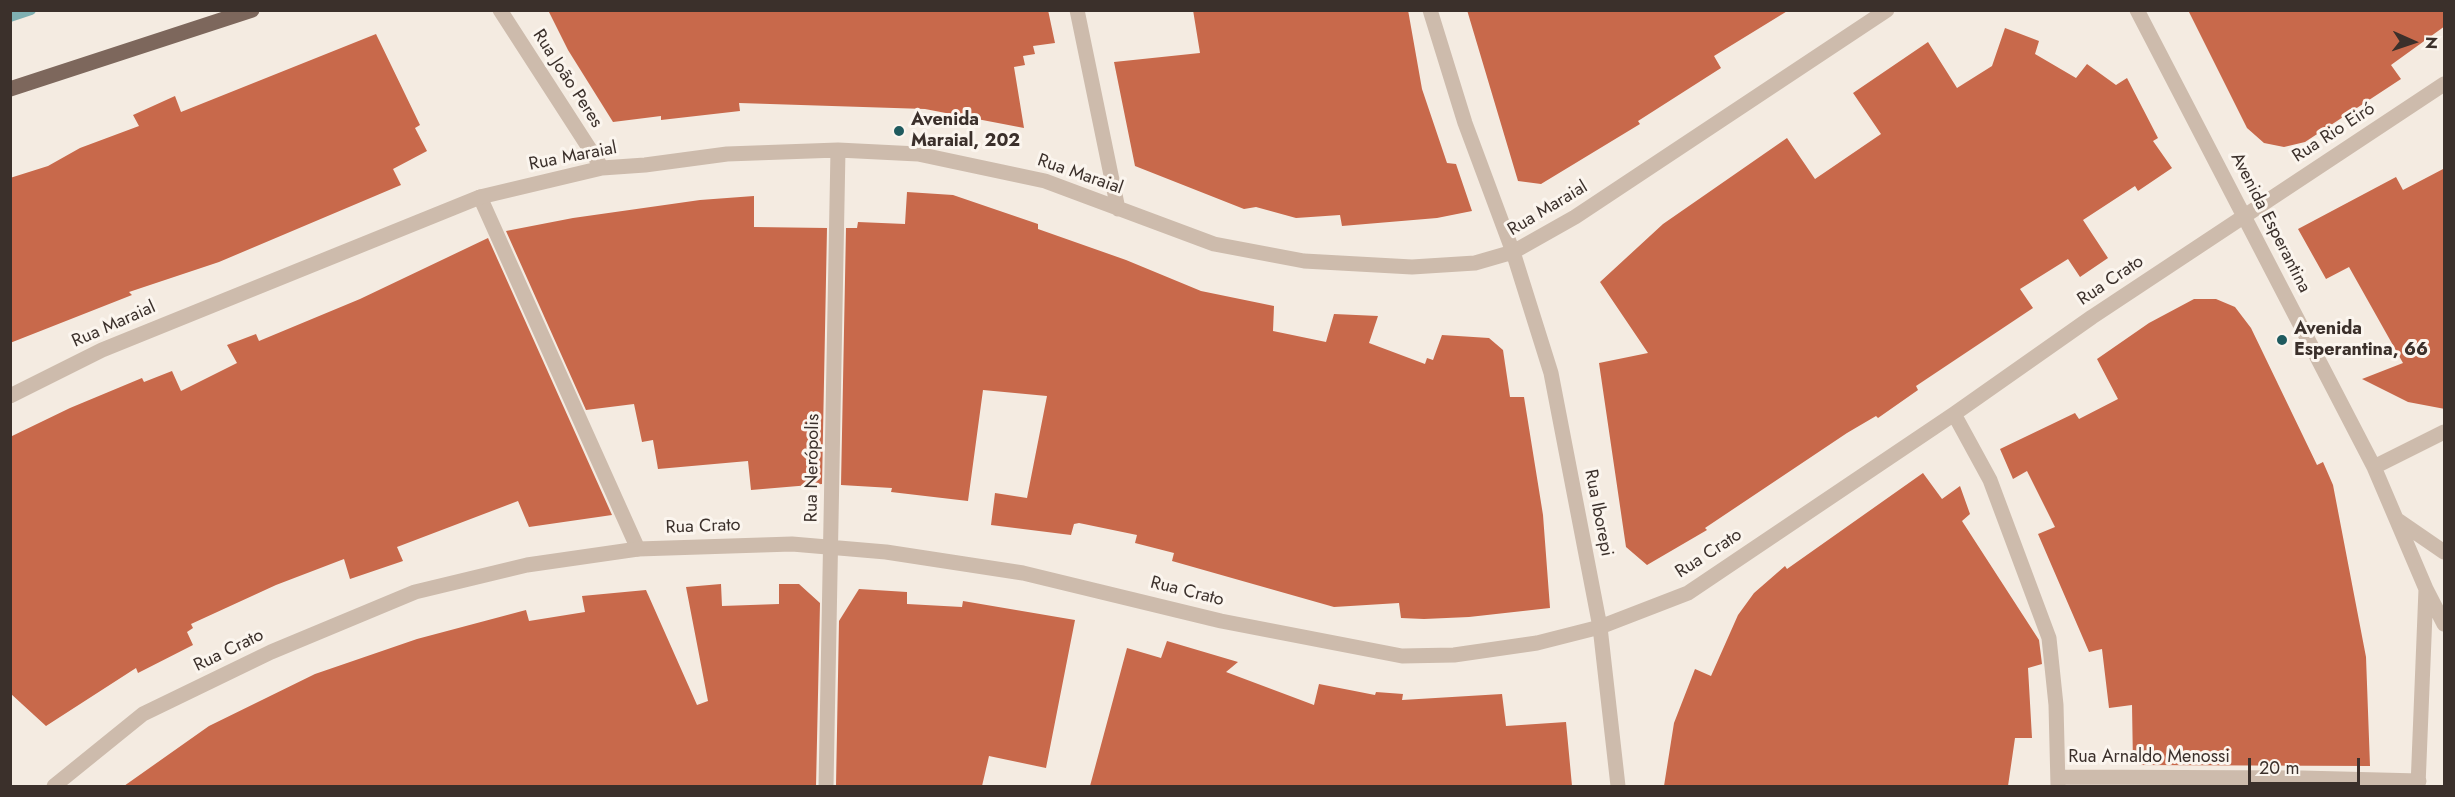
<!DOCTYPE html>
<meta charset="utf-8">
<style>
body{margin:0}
#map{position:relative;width:2455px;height:797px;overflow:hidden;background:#f4ebe1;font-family:Jost,sans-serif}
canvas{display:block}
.frame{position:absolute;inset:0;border:12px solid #3b302b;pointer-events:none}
.north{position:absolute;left:2383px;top:12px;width:60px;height:60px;-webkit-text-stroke:4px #fbf5ee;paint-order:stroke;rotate:93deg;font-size:16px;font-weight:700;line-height:24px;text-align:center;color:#3b302b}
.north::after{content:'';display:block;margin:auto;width:21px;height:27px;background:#3b302b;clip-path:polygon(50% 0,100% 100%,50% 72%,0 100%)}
.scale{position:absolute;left:2248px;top:758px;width:112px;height:27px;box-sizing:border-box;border:3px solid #3b302b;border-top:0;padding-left:8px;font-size:18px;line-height:21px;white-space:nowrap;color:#3b302b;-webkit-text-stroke:4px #fbf5ee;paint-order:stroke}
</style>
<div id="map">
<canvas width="2455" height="797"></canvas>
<div class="frame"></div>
<div class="north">N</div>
<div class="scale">20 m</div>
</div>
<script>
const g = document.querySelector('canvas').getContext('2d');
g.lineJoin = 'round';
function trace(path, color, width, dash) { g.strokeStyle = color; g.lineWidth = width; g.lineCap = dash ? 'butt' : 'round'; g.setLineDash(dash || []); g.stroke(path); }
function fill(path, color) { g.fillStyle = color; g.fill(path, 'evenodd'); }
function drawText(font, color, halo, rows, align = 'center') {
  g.font = font + ' Jost,sans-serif'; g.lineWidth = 6; g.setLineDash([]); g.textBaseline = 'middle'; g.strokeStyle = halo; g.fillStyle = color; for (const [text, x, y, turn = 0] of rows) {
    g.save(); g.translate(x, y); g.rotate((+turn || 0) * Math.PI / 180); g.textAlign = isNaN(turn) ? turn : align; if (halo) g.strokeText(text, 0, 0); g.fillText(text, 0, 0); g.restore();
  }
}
trace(new Path2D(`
 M10 17 31 10`), '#7fb0b2', 10);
fill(new Path2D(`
 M548 10H1048L1055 43 1033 46 1035 54 1023 56 1025 65 1014 67 1024 128 925 109 739 103 740 111 661 120V116L613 122 568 50Z
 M1193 10H1408L1422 89 1447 163 1456 164 1472 211 1437 218 1342 226 1340 215 1296 218 1256 207 1244 209 1135 166 1114 62 1200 53Z
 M1467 10H1789L1714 56 1721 68 1638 121 1640 124 1541 184 1518 181Z
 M2188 10H2445V26L2391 65 2401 79 2305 142 2284 147 2264 143 2247 128Z
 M2005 28 2039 41 2035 54 2076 78 2087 64 2116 85 2127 78 2158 138 2153 141 2172 168 2138 191 2135 186 2083 220 2108 258 2080 277 2068 259 2020 289 2033 308 1916 386 1918 390 1878 418 1876 416 1847 433 1705 528 1707 530 1647 565 1626 547 1599 363 1648 353 1600 282 1663 224 1787 138 1815 179 1881 134 1853 93 1928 42 1957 88 1992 66Z
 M376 34 420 125 415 128 427 151 393 169 401 185 219 262 129 292 132 295 10 343V178L48 166 80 148 139 126 133 115 175 96 181 112Z
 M2445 168V409L2408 402 2362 379 2403 363 2349 267 2326 279 2298 229 2396 177 2403 190Z
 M907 192 953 195 1038 224V229L1126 260 1201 291 1274 306 1273 331 1326 342 1334 314 1378 316 1369 343 1425 364 1427 358 1433 360 1442 335 1489 338 1503 350 1510 397H1524L1543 515 1550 608 1469 617 1424 619 1401 618 1399 603 1334 607 1172 561 1174 553 1135 543 1137 535 1079 523 1074 524 1071 535 991 525 995 493 1027 498 1047 396 983 390 968 501 891 492 892 488 841 485 846 228H857L858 222 905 224Z
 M754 196V227L827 228 822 484 751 490 748 461 658 469 653 440 642 442 634 404 586 410 506 231 573 218 700 200Z
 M488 238 612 515 529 527 518 501 397 547 403 561 350 579 344 559 276 585 191 624 193 628 187 632 193 645 138 673 136 668 46 726 10 693V437L70 408 142 378 144 382 172 371 181 391 237 363 227 345 256 334 259 341 360 299Z
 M2194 299H2216L2235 307 2251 328 2317 465 2323 462 2333 485 2366 657 2370 766 2133 765 2132 705 2109 708 2102 649 2089 652 2038 534 2055 527 2027 471 2013 479 2000 449 2075 413 2079 419 2118 399 2097 359 2149 323Z
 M1923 473 1942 499 1960 486 1970 514 1962 521 2039 640 2042 664 2028 668 2032 738H2015L2008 786H1664L1674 723 1695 669 1711 676 1738 615 1754 593 1785 566 1787 569Z
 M721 584 722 606 779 604V584H799L820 603 816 786H124L209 726 315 674 417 639 526 610 529 621 585 612 582 596 646 590 697 705 708 701 686 587Z
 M859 589 907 592V604L962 607 963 601 1075 620 1046 768 989 756 982 786H836L839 621Z
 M1167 641 1238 662 1226 672 1314 705 1319 684 1375 695 1376 692 1403 694 1402 700 1502 694 1506 726 1566 722 1572 786H1090L1127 648 1161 658Z`), '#c8694b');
trace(new Path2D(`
 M480 197 638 549`), '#cdbbac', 15);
trace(new Path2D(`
 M500 10 602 168
 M1077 10 1118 209
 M1430 10 1465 123 1513 252 1551 373 1600 627 1618 786
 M2137 10 2374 467 2426 589 2444 624
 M10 396 102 350 480 197 602 168 645 165 727 154 838 150 918 154 1045 181 1214 244 1304 261 1412 267 1475 263 1513 252 1575 217 1887 10
 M1954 414 1990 480 2049 638 2056 705 2058 786
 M2374 467 2444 432
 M2396 519 2444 552
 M2059 777 2302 778 2419 781
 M54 786 143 714 271 652 415 592 527 565 638 549 792 544 886 552 1023 573 1221 621 1402 656 1454 655 1537 643 1600 627 1688 593 1954 414 2092 317 2444 84
 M826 786 838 150
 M2418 786 2426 589`), '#cdbbac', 15);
trace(new Path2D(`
 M10 89 252 10`), '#7d675c', 15);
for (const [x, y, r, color] of [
 [899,131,6,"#1f5a5e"],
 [2282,340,6,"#1f5a5e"]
]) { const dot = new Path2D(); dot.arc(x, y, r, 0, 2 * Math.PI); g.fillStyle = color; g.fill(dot); trace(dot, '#fbf5ee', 2); }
drawText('18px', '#3b302b', '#fbf5ee', [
 ["Rua João Peres",567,79,57],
 ["Rua Rio Eiró",2334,133,-33],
 ["Rua Maraial",573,157,-11],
 ["Rua Maraial",1080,175,19],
 ["Rua Maraial",1548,209,-31],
 ["Avenida Esperantina",2270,223,63],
 ["Rua Crato",2111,281,-34],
 ["Rua Maraial",114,325,-24],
 ["Rua Nerópolis",813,468,-89],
 ["Rua Iborepi",1598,513,79],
 ["Rua Crato",703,527,-2],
 ["Rua Crato",1709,554,-33],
 ["Rua Crato",1187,592,14],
 ["Rua Crato",229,651,-26],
 ["Rua Arnaldo Menossi",2149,758]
]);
drawText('bold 18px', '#3b302b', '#fbf5ee', [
 ["Avenida",911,121],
 ["Maraial, 202",911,142],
 ["Avenida",2294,330],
 ["Esperantina, 66",2294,351]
], 'left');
</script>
